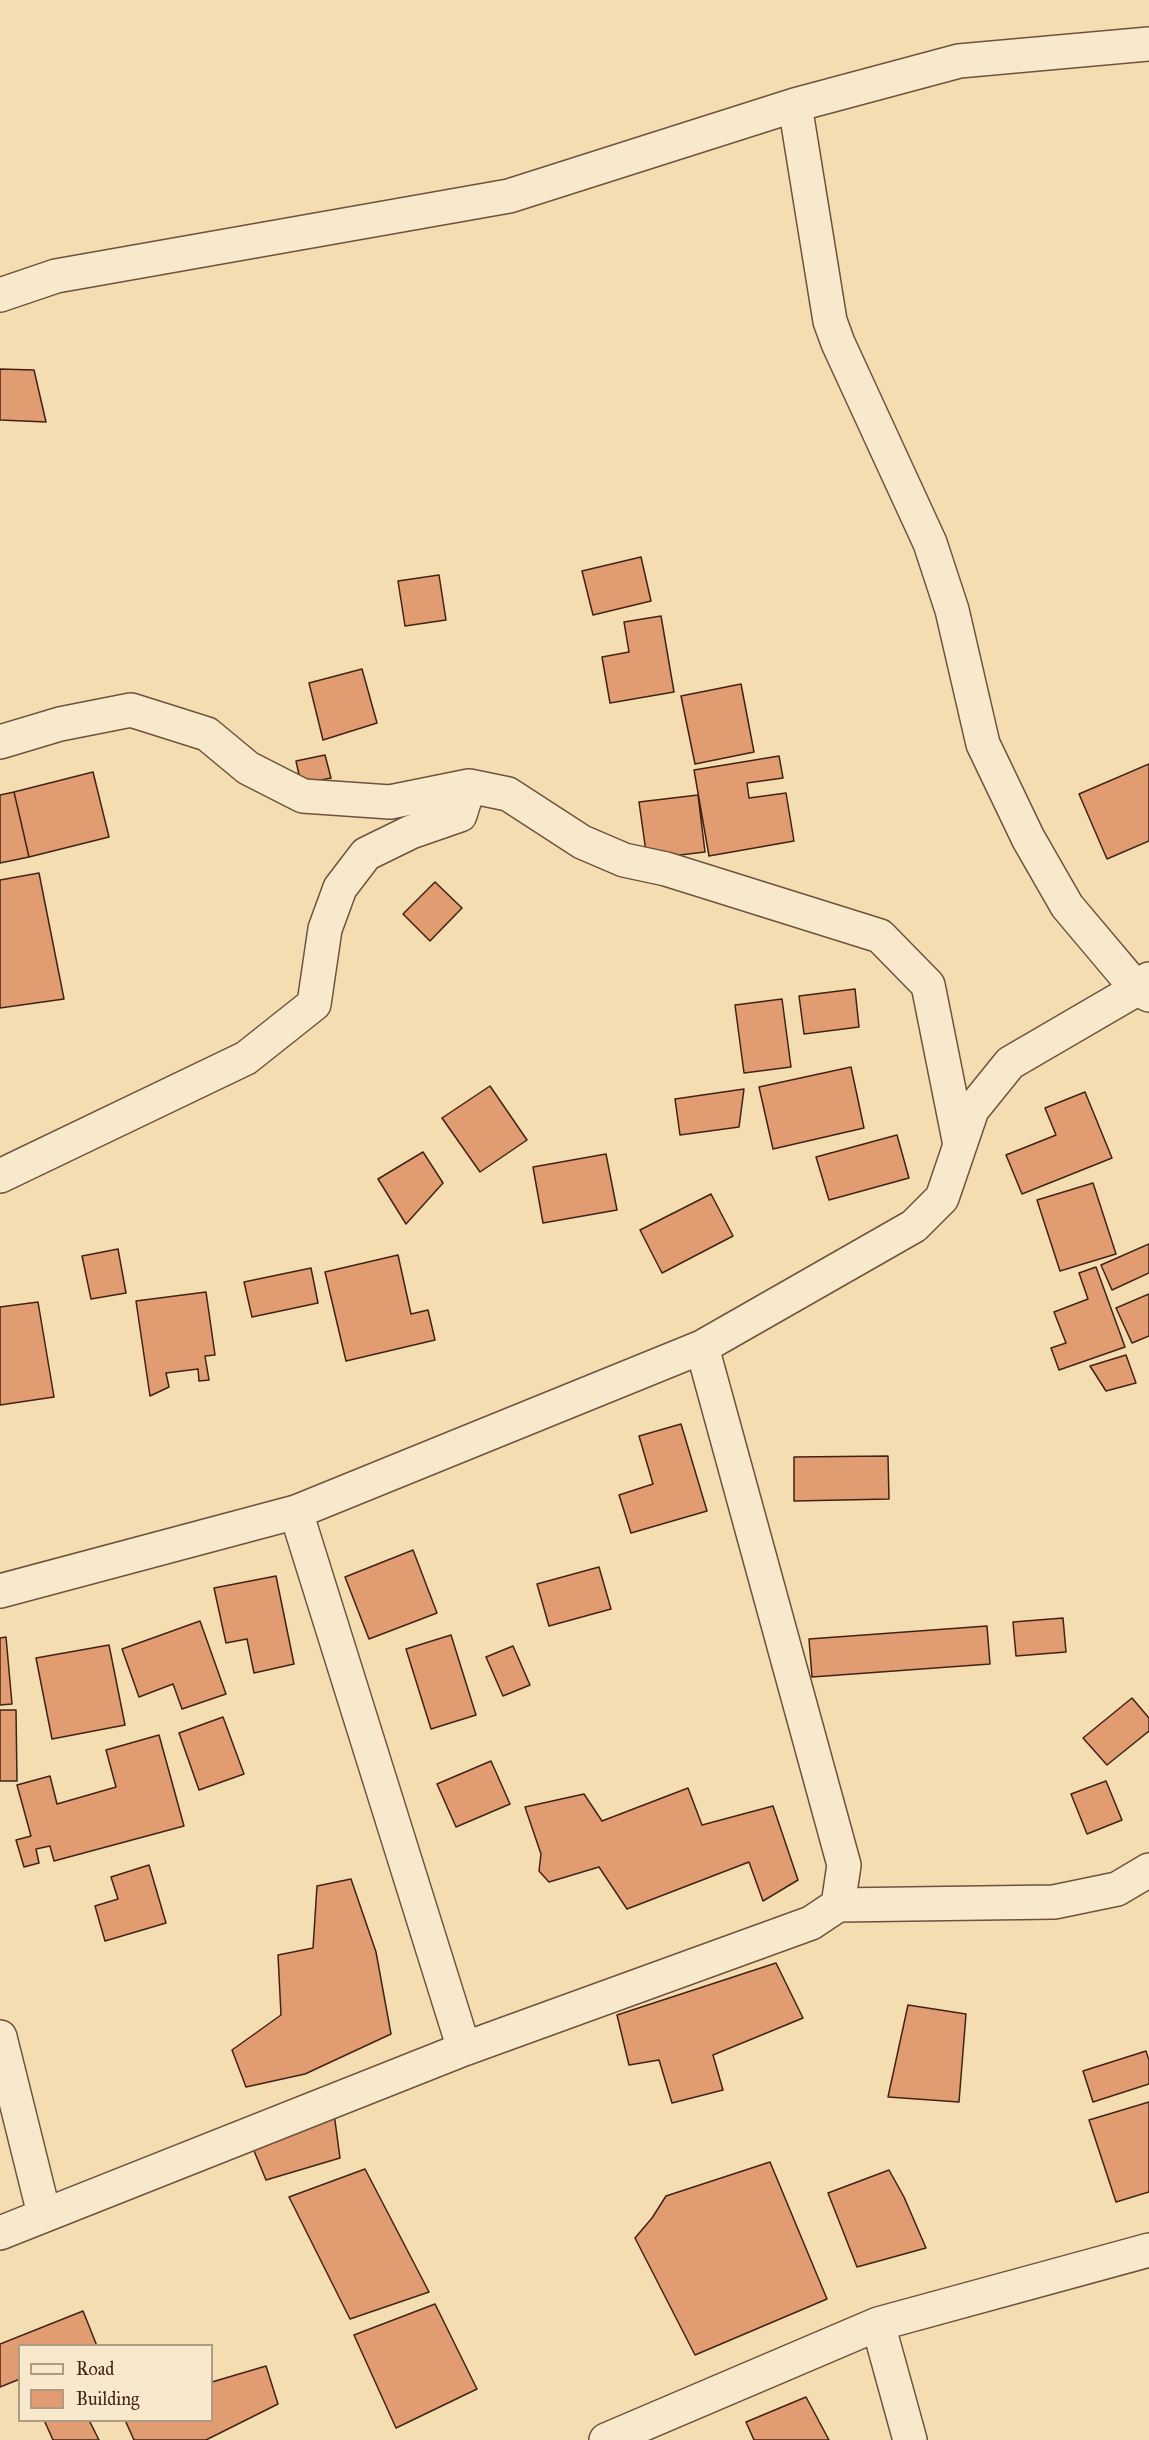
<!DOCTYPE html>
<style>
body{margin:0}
#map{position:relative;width:1149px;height:2440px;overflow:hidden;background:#f5ddb2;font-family:"IM FELL Great Primer",serif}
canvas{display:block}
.legend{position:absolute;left:18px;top:2344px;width:195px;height:78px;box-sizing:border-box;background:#f8e9cd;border:2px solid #af9a84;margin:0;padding:8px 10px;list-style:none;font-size:18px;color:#412316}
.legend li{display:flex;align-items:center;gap:12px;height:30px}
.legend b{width:30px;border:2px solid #af9a84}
</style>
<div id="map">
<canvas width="1149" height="2440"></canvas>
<ul class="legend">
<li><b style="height:8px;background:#f8e9cd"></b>Road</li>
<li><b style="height:16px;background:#e19c71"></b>Building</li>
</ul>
</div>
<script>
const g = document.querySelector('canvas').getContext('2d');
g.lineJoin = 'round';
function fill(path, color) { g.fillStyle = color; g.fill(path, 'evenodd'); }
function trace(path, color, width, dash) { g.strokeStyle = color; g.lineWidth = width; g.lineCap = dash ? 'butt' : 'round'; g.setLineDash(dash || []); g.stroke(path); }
const building = new Path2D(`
 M0 369 34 370 46 422 0 420Z
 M641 557 651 601 593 615 582 571Z
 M439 575 446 620 405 626 398 581Z
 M661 616 674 692 610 703 602 657 629 652 624 622Z
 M362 669 377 723 323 740 309 683Z
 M741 684 754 752 695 764 681 696Z
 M325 755 331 778 301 784 296 761Z
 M779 756 783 778 747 783 749 798 786 793 794 841 709 856 694 770Z
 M1149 764V841L1107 859 1079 794Z
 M93 772 109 837 29 857 14 792Z
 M14 792 29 857 0 863V795Z
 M698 795 705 852 647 859 639 802Z
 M39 873 64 999 0 1008V880Z
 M435 882 462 908 430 941 403 914Z
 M855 989 859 1027 804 1034 799 996Z
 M782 999 791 1067 744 1073 735 1005Z
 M851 1067 864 1128 773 1149 759 1087Z
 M490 1086 527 1140 480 1172 442 1118Z
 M744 1089 739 1127 680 1135 675 1099Z
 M1085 1092 1112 1158 1022 1194 1006 1155 1056 1135 1045 1108Z
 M897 1135 909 1178 829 1200 816 1157Z
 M423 1152 443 1183 406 1224 378 1179Z
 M606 1154 617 1210 543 1223 533 1167Z
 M1093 1183 1116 1254 1060 1271 1037 1200Z
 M711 1194 733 1236 662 1273 640 1230Z
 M1149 1244V1273L1112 1290 1101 1265Z
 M118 1249 126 1293 91 1299 82 1256Z
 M398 1255 411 1314 428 1310 435 1340 346 1361 325 1272Z
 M1096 1267 1125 1347 1059 1370 1051 1348 1066 1343 1054 1312 1088 1299 1079 1273Z
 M311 1268 318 1303 252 1317 244 1282Z
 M206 1292 215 1355 205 1356 209 1380 199 1381 198 1369 166 1373 169 1387 150 1396 136 1301Z
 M1149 1294V1336L1132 1343 1116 1308Z
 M38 1302 54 1397 0 1405V1307Z
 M1126 1355 1136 1383 1106 1391 1090 1366Z
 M681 1424 707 1511 631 1533 619 1495 653 1484 639 1436Z
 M888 1456 889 1499 794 1501V1457Z
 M413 1550 437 1613 369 1639 345 1577Z
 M599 1567 611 1609 549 1626 537 1584Z
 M276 1576 294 1664 254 1673 247 1639 226 1643 214 1588Z
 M1063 1618 1066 1652 1016 1656 1013 1622Z
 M200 1621 226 1694 182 1709 173 1684 139 1697 122 1649Z
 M987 1626 990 1664 812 1677 809 1639Z
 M451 1635 476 1715 431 1729 406 1649Z
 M6 1637 12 1704 0 1705V1638Z
 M109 1645 125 1725 52 1739 36 1658Z
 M513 1646 530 1685 503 1696 486 1657Z
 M1132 1698 1149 1718V1731L1107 1765 1083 1738Z
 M0 1710H16L17 1781H0Z
 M223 1717 244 1774 199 1790 179 1733Z
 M159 1735 184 1826 54 1861 50 1846 36 1849 39 1863 24 1867 16 1840 31 1836 17 1785 50 1776 57 1804 116 1787 106 1750Z
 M491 1761 510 1804 456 1827 437 1784Z
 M1106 1781 1122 1820 1087 1834 1071 1794Z
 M688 1788 702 1825 773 1806 798 1880 763 1901 749 1862 627 1909 599 1867 549 1882 539 1871 541 1854 525 1807 584 1794 602 1821Z
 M149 1865 166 1923 105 1941 95 1906 118 1899 111 1877Z
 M351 1879 376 1952 391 2034 305 2074 246 2087 232 2050 281 2015 278 1955 313 1948 317 1886Z
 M776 1963 803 2018 713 2055 723 2090 672 2103 659 2060 629 2065 617 2015Z
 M908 2005 966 2014 959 2102 888 2097Z
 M1146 2051 1149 2060V2084L1093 2102 1083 2071Z
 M1149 2102V2192L1116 2202 1089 2120Z
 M334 2113 340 2158 266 2180 252 2146Z
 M770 2162 827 2299 695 2355 635 2238 652 2218 666 2196Z
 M365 2169 429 2292 350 2319 289 2197Z
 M889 2170 904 2197 926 2248 857 2267 828 2193Z
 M435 2304 477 2389 396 2428 354 2335Z
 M83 2311 97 2346H20V2379L0 2387V2344Z
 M266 2366 278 2404 206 2440H134L125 2420H212V2382Z
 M806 2397 829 2440H754L746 2422Z
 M44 2420H89L99 2440H53Z`);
fill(building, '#e19c71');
trace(building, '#412316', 1.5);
const minor = new Path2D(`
 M795 105 830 321 838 343 930 543 952 610 983 744 1028 838 1067 906 1137 989 1149 995
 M0 295 56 276 509 196 795 105 959 61 1149 44
 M0 742 60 724 131 710 207 734 248 768 303 796 390 802 469 786 508 794 582 842 624 860 666 869 880 936 928 985 960 1145
 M0 1176 246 1058 314 1004 325 929 340 888 366 854 411 832 460 815 469 786
 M702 1347 844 1865 838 1905
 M296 1512 464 2049
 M0 1591 296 1512 702 1347 914 1226 942 1198 972 1110 1010 1063 1137 989 1149 979
 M0 2037 44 2214
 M0 2233 464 2049 811 1923 838 1905 1054 1902 1117 1889 1149 1870
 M878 2324 910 2440
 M606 2440 878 2324 1149 2250`);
trace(minor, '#6e523d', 36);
trace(minor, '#f8e9cd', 33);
</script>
